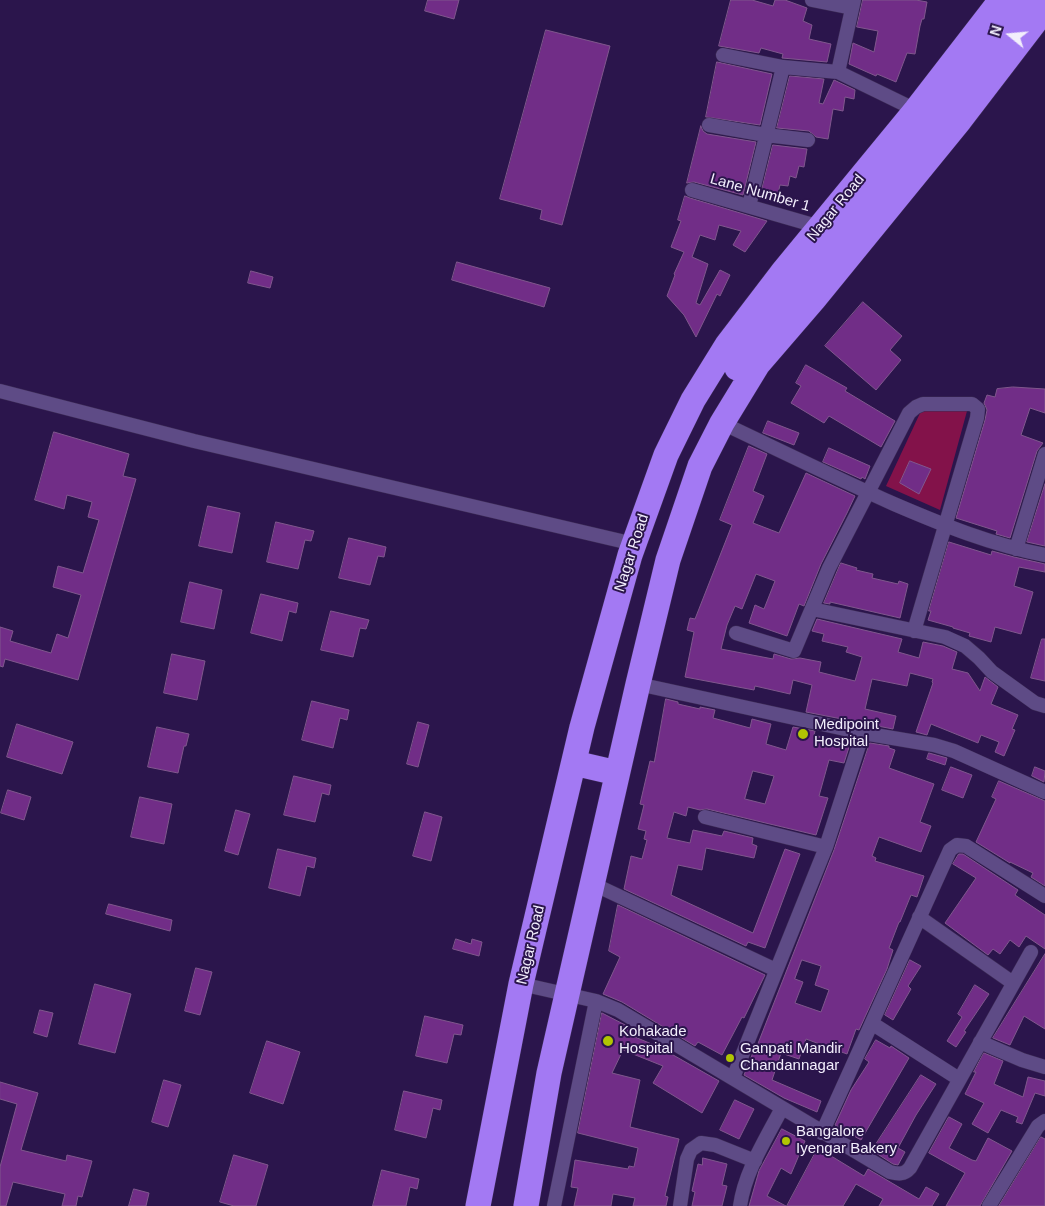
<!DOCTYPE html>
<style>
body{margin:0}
#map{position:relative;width:1045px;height:1206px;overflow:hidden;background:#2b154c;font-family:Helvetica,sans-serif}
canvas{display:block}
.north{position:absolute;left:985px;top:10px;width:50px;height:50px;-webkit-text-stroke:4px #2b154c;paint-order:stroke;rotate:287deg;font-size:14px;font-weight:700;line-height:20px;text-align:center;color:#f2eefc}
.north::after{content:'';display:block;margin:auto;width:18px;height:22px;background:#f2eefc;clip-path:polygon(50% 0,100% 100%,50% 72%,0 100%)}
</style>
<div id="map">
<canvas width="1045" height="1206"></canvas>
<div class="north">N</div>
</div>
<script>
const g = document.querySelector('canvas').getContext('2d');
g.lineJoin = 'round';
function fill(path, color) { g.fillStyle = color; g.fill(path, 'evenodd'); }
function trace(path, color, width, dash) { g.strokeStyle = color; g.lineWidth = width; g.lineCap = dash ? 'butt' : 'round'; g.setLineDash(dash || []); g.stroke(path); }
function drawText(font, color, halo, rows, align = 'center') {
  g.font = font + ' Helvetica,sans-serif'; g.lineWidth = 4; g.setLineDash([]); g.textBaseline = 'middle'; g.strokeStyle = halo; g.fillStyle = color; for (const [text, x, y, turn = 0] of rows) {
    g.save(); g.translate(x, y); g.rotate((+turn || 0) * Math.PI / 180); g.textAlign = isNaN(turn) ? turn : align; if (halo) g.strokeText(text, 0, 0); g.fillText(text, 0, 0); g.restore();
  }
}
fill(new Path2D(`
 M921 411H967L940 510 886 486Z`), '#83124a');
const building = new Path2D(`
 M428 0H459L454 19 425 11Z
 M731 0H752L773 6 775 0H785L807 8 803 21 812 25 809 39 831 44 827 62 782 58 783 54 761 48 759 53 719 46Z
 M863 0H916L927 2 924 19H922L920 26 915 54 907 53 896 82 877 74 876 76 849 64 853 43 874 52 878 31 857 27Z
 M546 30 610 46 562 225 540 219 542 210 500 199Z
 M717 62 772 74 760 125 706 117Z
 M790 76 824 79 819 103 823 104 834 80 855 90 854 99 845 97 843 111 833 109 828 139 816 137 809 131 777 128Z
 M701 126 703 131 707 134 756 142 743 195 694 182 687 183Z
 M773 145 807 149 804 167 799 166 796 178 790 176 788 186 780 185 776 202 760 198Z
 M685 196 690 198 767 221 745 252 733 245 741 231 719 225 715 240 700 235 692 257 708 264 696 303 700 305 720 270 730 275 720 296 717 294 696 337 684 315 667 296 675 275 674 274 684 252 671 247 681 221 678 220Z
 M457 262 550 288 544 307 452 280Z
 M251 271 273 277 270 288 248 283Z
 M863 302 902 336 890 350 901 360 876 390 825 346Z
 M806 365 847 388 845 391 895 421 881 447 829 416 824 423 791 403 801 386 796 383Z
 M1013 387 1045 389V413L1030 408 1021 435 1043 443 1037 451 1010 538 996 534 997 531 956 518 985 420 987 410 984 403 987 395 995 397 997 389Z
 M768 421 799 433 794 445 763 433Z
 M54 432 129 454 123 476 136 479 78 680 5 659 3 667 0 666V627L13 631 10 641 51 653 57 634 68 638 81 595 53 587 58 566 83 573 99 520 88 517 92 502 67 495 64 509 35 500Z
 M749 446 767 454 753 491 764 496 753 523 779 533 806 473 855 496 847 513 821 564 804 606 799 604 787 636 749 623 755 605 764 609 775 581 756 574 742 609 735 606 727 625 721 649 773 659 774 654 791 659 800 658 821 662 819 672 855 681 862 657 846 652 848 647 822 641 824 634 812 631 817 619 902 639 898 652 919 658 923 642 943 646 957 652 952 669 968 673 980 691 985 677 998 687 991 704 1018 715 1012 729 1015 730 1004 756 995 752 999 742 981 735 978 743 931 724 927 735 916 732 933 683 932 682 933 679 910 673 907 686 872 679 865 709 896 716 893 729 806 712 812 685 793 680 790 694 755 686 754 690 685 677 694 632 687 630 690 618 695 619 732 525 720 520Z
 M829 448 870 466 865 479 862 477 861 479 823 462Z
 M910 461 931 469 919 494 900 483Z
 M1045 484V546L1027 542Z
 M208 506 240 513 232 553 199 546Z
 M276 522 314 531 311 541 305 540 298 569 267 562Z
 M349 538 386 547 384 557 378 556 370 585 339 578Z
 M949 542 991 555 992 551 1014 557 1045 564V572L1019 567 1014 586 1033 592 1021 634 995 627 991 642 969 636 970 633 953 628V627L928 620 931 611H929Z
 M841 563 857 568 856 570 873 574 872 578 898 584 899 581 908 584 900 618 830 602V604L824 603Z
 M190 582 222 590 214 629 181 622Z
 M261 594 298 603 296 613 289 611 282 641 251 633Z
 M331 611 369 620 366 629 360 628 353 657 321 650Z
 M1042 639H1045V681L1031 678Z
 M172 654 205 661 197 700 164 693Z
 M666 699 678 702V704L700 709V707L715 710 713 718 750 728 752 719 771 724 766 744 786 750 793 727 815 731 814 735 850 744 844 763 829 760 819 796 828 798 816 835 707 809 700 810 688 807 686 816 674 812 667 838 690 843 693 830 722 836 724 831 753 838 752 844 757 846 754 858 706 848 702 870 678 865 671 895 753 933 785 849 800 854 765 948 748 942 746 946 624 889 631 856 642 859 647 840 644 839 646 831 638 829 644 805 640 804 650 761 654 762ZM753 771 774 776 765 804 745 799Z
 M312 701 349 710 347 720 340 718 333 748 302 740Z
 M418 722 429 725 418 767 407 764Z
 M17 724 73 742 62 774 7 757Z
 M157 727 189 734 186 746H184L178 773 148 767Z
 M870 743 889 746V748L895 750 889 768 934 784 920 822 931 826 921 852 879 837 872 856 876 858 875 861 924 876 917 897 911 895 900 922H899L889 948 893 950 887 969 859 1030 856 1029 847 1054 806 1039 799 1059 781 1053 772 1080 821 1101 817 1112 784 1098 744 1075 756 1045 757 1046 834 850ZM802 960 821 966 815 985 829 990 821 1012 795 1003 803 982 795 979Z
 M929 753 947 758 945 765 927 759Z
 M951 767 972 775 963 798 942 790Z
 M1035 767 1045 771 1044 782 1032 776Z
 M294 776 331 785 329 795 322 793 315 822 284 815Z
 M999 781 1045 801V886L1031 877 1033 873 1010 862V863L976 842 996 799 992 797Z
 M8 790 31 797 24 820 1 813Z
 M140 797 172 804 164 844 131 837Z
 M236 810 250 814 238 855 225 851Z
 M425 812 442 817 431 861 413 856Z
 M278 849 316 858 314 868 307 866 300 896 269 888Z
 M959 854H963L1018 890 1015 895 1045 915V949L1026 936 1019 947 1010 940 1000 954 993 949 988 955 945 923 976 878 953 864Z
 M109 904 172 920 170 931 106 914Z
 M618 905 765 975 744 1018 742 1017 722 1055 698 1042 695 1046 622 1002 603 994 620 957 609 951Z
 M456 939 471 944 472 939 482 942 479 956 453 949Z
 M1045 954V1029L1024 1016 1010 1045 993 1038Z
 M910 960 921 966 908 986 911 989 893 1020 885 1015Z
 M196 968 212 972 200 1015 185 1011Z
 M95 984 131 994 115 1053 79 1044Z
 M975 985 989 994 964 1031 966 1032 956 1047 947 1041 962 1017 958 1014Z
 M40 1010 53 1013 47 1037 34 1033Z
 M602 1013 633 1029 630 1035 659 1047 719 1081 702 1113 653 1083 663 1066 623 1050 612 1073 640 1080 630 1127 679 1139 665 1196 668 1197 666 1206H633L635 1198 613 1194 611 1206H574L578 1188 571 1187 575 1160 628 1169 629 1166 634 1167 638 1148 578 1133Z
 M425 1016 463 1025 461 1035 454 1034 447 1063 416 1056Z
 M876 1040 890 1048 891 1046 909 1058 861 1140 835 1125 851 1090 869 1062 865 1059Z
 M267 1041 300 1052 283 1104 250 1093Z
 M984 1053 1003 1061 994 1084 1023 1097 1028 1077 1045 1081V1096L1035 1093 1022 1124 1016 1122 1018 1117 1001 1110 988 1133 972 1124 984 1103 965 1094 976 1072H974Z
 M921 1075 936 1084 916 1115 898 1148 905 1152 898 1165 893 1164 876 1153 877 1152 873 1149Z
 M164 1080 181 1085 168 1127 152 1122Z
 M0 1082 38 1093 21 1150 66 1161 67 1155 92 1161 82 1197 78 1196 76 1206H62L65 1194 13 1182 6 1206H0V1167L17 1104 0 1099Z
 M404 1091 442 1100 440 1110 433 1108 426 1138 395 1130Z
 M735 1100 754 1109 739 1139 720 1130Z
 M949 1117 962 1124 949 1148 972 1160 976 1161 988 1138 1012 1151 980 1206H946L965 1173 929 1153Z
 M782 1129 805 1141 791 1174 781 1168 767 1196 786 1206H749L759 1171Z
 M1041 1137 1045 1139V1206H999Z
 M818 1148 864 1176 868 1169 919 1199 926 1187 939 1194 932 1206H879L883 1199 856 1184 843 1206H787Z
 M234 1155 268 1165 256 1206H234L220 1202Z
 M703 1158 727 1164 722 1185 727 1186 722 1206H692L695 1192 692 1191 698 1164 702 1165Z
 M382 1170 419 1179 417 1189 410 1187 406 1206H373Z
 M134 1189 149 1193 146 1206H129Z`);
fill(building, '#712d87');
trace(building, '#80578d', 1);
const street = new Path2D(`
 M812 0 852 8
 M723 55 783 67 838 72 916 110
 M838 72 854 0
 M709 125 766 135 808 140
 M692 190 820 227
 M749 206 783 67
 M0 391 194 441 634 544
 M722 423C779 450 836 478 894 504 943 525 992 545 1045 555
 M1016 549 1045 454
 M812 609 945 637 965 646 979 658 992 672 1035 703 1045 706
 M736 633 794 651 829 568 909 413 916 407 923 404H972L978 409 977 418 914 631
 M638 684 863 733 934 745 954 751 1045 792
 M705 817 826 847
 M591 883 776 970
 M919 917 1013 983
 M521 984 596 1001 618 1010 890 1172C898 1174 904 1175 910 1168L1031 952
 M873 1024 959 1079
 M980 1042 1022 1060 1045 1067
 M733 1078 826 847 863 733
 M822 1133 950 850 957 845 966 846 1045 896
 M554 1206 596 1001
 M680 1206 687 1159 691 1150 701 1143 715 1145 755 1161
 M740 1206C745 1171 766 1139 782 1108
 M989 1206 1038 1126 1045 1121`);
const highway = new Path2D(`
 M737 368 763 329 1029 0
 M574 763 617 773
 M478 1206 521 984 582 727 630 555 666 455 693 400 727 345 782 273 916 110 1001 0
 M526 1206 549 1073 638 684 668 560 700 466 722 423 758 364 814 299 960 120 1045 9`);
trace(street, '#3c2b55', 15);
trace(highway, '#3c2b55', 26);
trace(street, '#5e4b86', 14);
trace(highway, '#a379f3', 25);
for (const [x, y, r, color] of [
 [803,734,6,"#b0c503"],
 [608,1041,6,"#b0c503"],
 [730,1058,5,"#b0c503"],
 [786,1141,5,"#b0c503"]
]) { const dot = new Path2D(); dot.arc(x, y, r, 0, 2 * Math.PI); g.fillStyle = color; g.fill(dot); trace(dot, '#2b154c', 2); }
drawText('15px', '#f2eefc', '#2b154c', [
 ["Lane Number 1",760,193,16],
 ["Nagar Road",836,208,-51],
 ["Nagar Road",632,553,-72],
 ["Nagar Road",531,945,-77]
]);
drawText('15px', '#f2eefc', '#2b154c', [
 ["Medipoint",814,725],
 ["Hospital",814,742],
 ["Kohakade",619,1032],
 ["Hospital",619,1049],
 ["Ganpati Mandir",740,1049],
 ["Chandannagar",740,1066],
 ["Bangalore",796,1132],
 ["Iyengar Bakery",796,1149]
], 'left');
</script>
